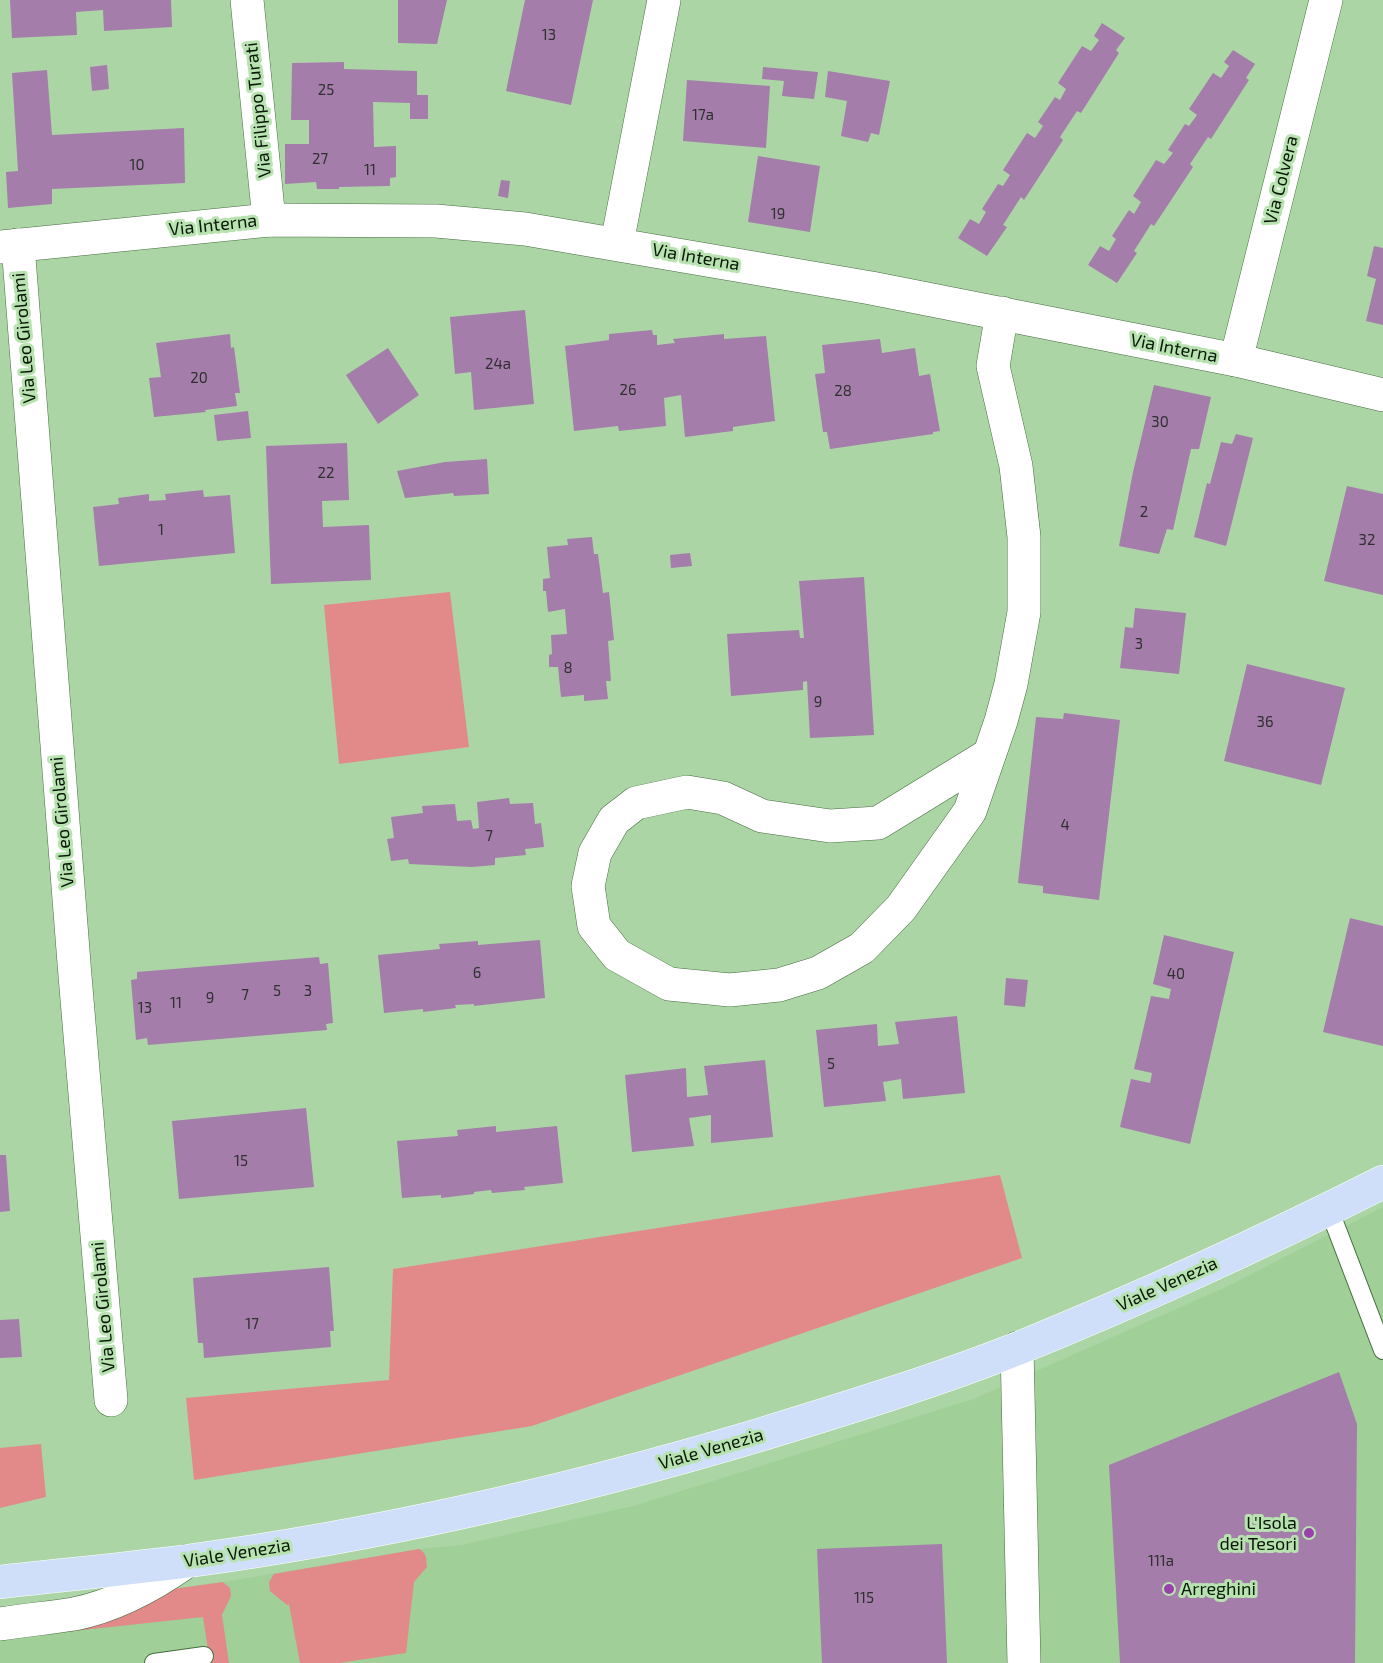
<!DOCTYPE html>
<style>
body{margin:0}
canvas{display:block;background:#acd5a5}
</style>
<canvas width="1383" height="1663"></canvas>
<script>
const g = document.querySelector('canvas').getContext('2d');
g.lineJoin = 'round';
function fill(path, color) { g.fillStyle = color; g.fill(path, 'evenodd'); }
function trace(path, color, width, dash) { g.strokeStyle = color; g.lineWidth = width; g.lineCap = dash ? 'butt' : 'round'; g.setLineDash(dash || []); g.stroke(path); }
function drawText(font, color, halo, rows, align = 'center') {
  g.font = font + ' "Exo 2",sans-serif'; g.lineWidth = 6; g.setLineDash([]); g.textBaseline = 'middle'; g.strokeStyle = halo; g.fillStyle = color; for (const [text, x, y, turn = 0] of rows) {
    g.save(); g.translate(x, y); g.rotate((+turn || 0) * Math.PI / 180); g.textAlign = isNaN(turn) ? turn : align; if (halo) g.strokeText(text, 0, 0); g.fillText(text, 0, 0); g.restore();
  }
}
fill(new Path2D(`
 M1383 1207V1663H0V1629L151 1592 223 1582 419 1549 461 1545 637 1505 973 1399 1226 1287Z`), '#a0cf98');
fill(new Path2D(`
 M450 592 469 747 339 764 324 605Z
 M1000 1175 1022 1258 532 1426 194 1480 186 1398 389 1380 393 1269Z
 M41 1444 46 1497 0 1508V1448Z
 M419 1549C427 1553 426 1559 427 1567L414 1582 406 1653 339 1663H300L289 1604 287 1605 270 1591 269 1582 274 1574Z
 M223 1582 230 1588 231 1596 222 1615 229 1663H210L203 1617 0 1639 151 1592Z`), '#e28a89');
fill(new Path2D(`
 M10 0H171L172 27 104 31 103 10 76 12 77 35 12 38Z
 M398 0H447L437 44 398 43Z
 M525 0H593L571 105 506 91Z
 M1102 23 1125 38 1116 50 1119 53 1081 113 1077 111 1060 137 1063 140 1024 200 1021 197 1003 225 1007 227 987 256 958 238 970 219 979 224 986 212 982 209 998 184 1003 186 1010 175 1003 170 1027 133 1035 138 1043 126 1038 122 1055 97 1060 100 1066 89 1058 83 1082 46 1091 51 1099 40 1094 36Z
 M1233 50 1255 64 1246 78 1249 80 1211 139 1208 137 1190 164 1193 167 1154 226 1151 224 1134 251 1137 253 1117 283 1088 265 1100 246 1109 251 1116 239 1112 236 1129 210 1134 214 1141 202 1133 196 1156 160 1164 164 1173 153 1168 150 1185 124 1189 126 1197 115 1189 109 1213 73 1221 78 1229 66 1224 62Z
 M344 62V69L417 71V95H428V119H410V103L373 102 374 147 396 146V177L390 178V186L339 187V189H317L316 182 285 184V144H309V120H291L292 63Z
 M107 65 109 89 92 91 90 67Z
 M763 67 818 72 814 99 782 96 784 81 762 79Z
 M47 70 52 135 184 128 185 183 52 189V204L8 208 6 172 18 171 12 73Z
 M828 71 890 81 879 135 871 133 868 142 841 136 847 101 825 97Z
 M687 80 770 86 766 148 683 141Z
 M758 156 820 166 810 232 748 222Z
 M501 180 510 181 508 198 498 196Z
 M1374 246 1383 248V325L1366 321 1376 279 1367 276Z
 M525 310 534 404 474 410 471 372 455 374 450 317Z
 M652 330 653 335H657V345L675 343 673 339 724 334V339L766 336 775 421 733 427V431L685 437 681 395 664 398 666 426 619 431 618 426 574 431 565 346 609 340V334Z
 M230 334 231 348 234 347 240 393H235L237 406 205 410 206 412 154 417 149 378 161 377 156 343Z
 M880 339 882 353 915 348 919 376 930 374 940 431 933 432V434L830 449 827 432H823L815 374 825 373 822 345Z
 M388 348 419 395 378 424 346 375Z
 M1154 385 1211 397 1199 449H1191L1173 530 1167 529 1159 554 1119 546 1133 472Z
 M248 411 251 438 217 441 214 415Z
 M1236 434 1253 438 1226 546 1194 537 1207 483 1210 484 1221 442 1232 444Z
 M347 443 349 500 322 501 323 527 369 525 371 580 271 584 266 446Z
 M487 459 489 494 454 496 453 493 405 498 397 471 445 462Z
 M1347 486 1383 494V595L1324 581Z
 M203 490 204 497 230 495 235 553 99 566 93 507 119 504 118 498 149 494V501L166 500 165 494Z
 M592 537 594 554H598L603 593 609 592 614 640 608 641 611 681H606L608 699 584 701V695L561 697 558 667H549V655L552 654 551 635 567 634 565 609 548 612 546 591H543V579L550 578 547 547 568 545 567 539Z
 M690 553 692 566 671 568 670 555Z
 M864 577 874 735 810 738 807 681 803 682V690L731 696 727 634 799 630 800 638H804L799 581Z
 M1135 608 1186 613 1179 674 1120 668 1125 627 1133 628Z
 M1247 664 1345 688 1321 785 1224 761Z
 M1064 713 1120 720 1099 900 1043 893V886L1018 883 1036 717 1063 719Z
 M509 798 510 804 533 803 535 824 541 823 544 847 525 849 526 855 495 858V865L472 867 409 864 408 859 391 861 387 839 394 838 391 817 423 813 422 806 455 804 457 821 471 820 473 829 479 828 477 802Z
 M1350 918 1383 926V1046L1323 1032Z
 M1164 935 1234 952 1190 1144 1120 1127 1131 1079 1150 1083 1152 1073 1134 1069 1151 996 1169 999 1171 989 1153 984Z
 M540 940 545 998 474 1006V1004L455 1005 456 1008 423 1012V1009L384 1013 378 955 440 949 439 944 478 941V945Z
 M319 957 320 964 328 963 333 1023 326 1024 327 1030 148 1045 147 1038 136 1040 131 980 137 979V972Z
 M1006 978 1028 980 1025 1007 1004 1005Z
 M957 1016 965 1093 903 1099 901 1079 883 1082 886 1101 824 1107 816 1030 877 1024 878 1046 899 1044 895 1022Z
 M765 1060 773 1137 711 1143V1115L689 1118 694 1146 632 1152 625 1075 686 1068 687 1097 708 1095 704 1066Z
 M306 1108 314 1187 179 1199 172 1121Z
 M496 1126V1132L557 1126 563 1183 524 1187 525 1190 492 1193 491 1190 474 1192V1194L441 1198V1195L402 1198 397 1141 458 1136 457 1130Z
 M0 1155H6L10 1211 0 1212Z
 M329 1267 334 1331H330L331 1347 204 1358 203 1343H198L193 1278Z
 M19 1319 22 1357 0 1358V1320Z
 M1339 1372 1357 1424 1355 1663H1120L1109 1465Z
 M942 1544 947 1663H822L817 1549Z`), '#a47dab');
const lane = new Path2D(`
 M1329 1209 1383 1350
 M154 1663 204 1656`);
const street = new Path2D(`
 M247 0 269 220
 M617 243 664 0
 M18 245 75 976 111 1400
 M1236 360 1326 0
 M987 756 878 823 830 826 762 816 723 798 687 792 636 803 614 820 595 853 588 886 594 926 617 955 669 984 730 990 779 985 818 973 862 948 901 908 970 811 1001 721 1011 684 1024 612V537L1016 466 993 366 1002 313
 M1017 1348 1024 1663
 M0 1624C25 1620 49 1618 74 1614 115 1606 153 1585 187 1561`);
const secondary = new Path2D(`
 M0 247 269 220 436 221 525 229 871 288 1236 360 1383 395`);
const primary = new Path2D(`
 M0 1582C63 1575 126 1569 188 1561 380 1535 571 1491 756 1436 844 1409 933 1382 1019 1348 1142 1298 1264 1242 1383 1182`);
trace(lane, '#466c40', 20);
trace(street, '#466c40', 34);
trace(secondary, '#466c40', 34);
trace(primary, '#fff', 34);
trace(lane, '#fff', 18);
trace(street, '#fff', 33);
trace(secondary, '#fff', 33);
trace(primary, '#d0dff9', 33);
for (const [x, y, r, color] of [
 [1309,1533,6,"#9a40ab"],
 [1169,1589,6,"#9a40ab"]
]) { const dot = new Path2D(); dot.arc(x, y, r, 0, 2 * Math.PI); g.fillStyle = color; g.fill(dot); trace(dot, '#b8e3b1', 2); }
drawText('15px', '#2f302f', null, [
 ["13",549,35],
 ["25",326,90],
 ["17a",703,115],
 ["27",320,159],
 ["10",137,165],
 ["11",370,170],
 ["19",778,214],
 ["24a",498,364],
 ["20",199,378],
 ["26",628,390],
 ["28",843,391],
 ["30",1160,422],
 ["22",326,473],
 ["2",1144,512],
 ["1",161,530],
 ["32",1367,540],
 ["3",1139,644],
 ["8",568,668],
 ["9",818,702],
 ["36",1265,722],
 ["4",1065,825],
 ["7",489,836],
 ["6",477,973],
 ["40",1176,974],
 ["5",277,991],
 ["3",308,991],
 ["7",245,995],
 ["9",210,998],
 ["11",176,1003],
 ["13",145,1008],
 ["5",831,1064],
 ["15",241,1161],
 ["17",252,1324],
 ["111a",1161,1561],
 ["115",864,1598]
]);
drawText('18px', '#081706', '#b8e3b1', [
 ["Via Filippo Turati",258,110,-96],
 ["Via Colvera",1281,180,-76],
 ["Via Interna",213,225,-6],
 ["Via Interna",696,257,10],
 ["Via Leo Girolami",24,338,-95],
 ["Via Interna",1174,348,11],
 ["Via Leo Girolami",62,822,-95],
 ["Viale Venezia",1167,1284,-24],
 ["Via Leo Girolami",103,1307,-95],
 ["Viale Venezia",711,1449,-16],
 ["Viale Venezia",237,1553,-9]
]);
drawText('18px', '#081706', '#b8e3b1', [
 ["L'Isola",1297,1523],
 ["dei Tesori",1297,1544],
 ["Arreghini",1181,1589,"left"]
], 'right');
</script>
